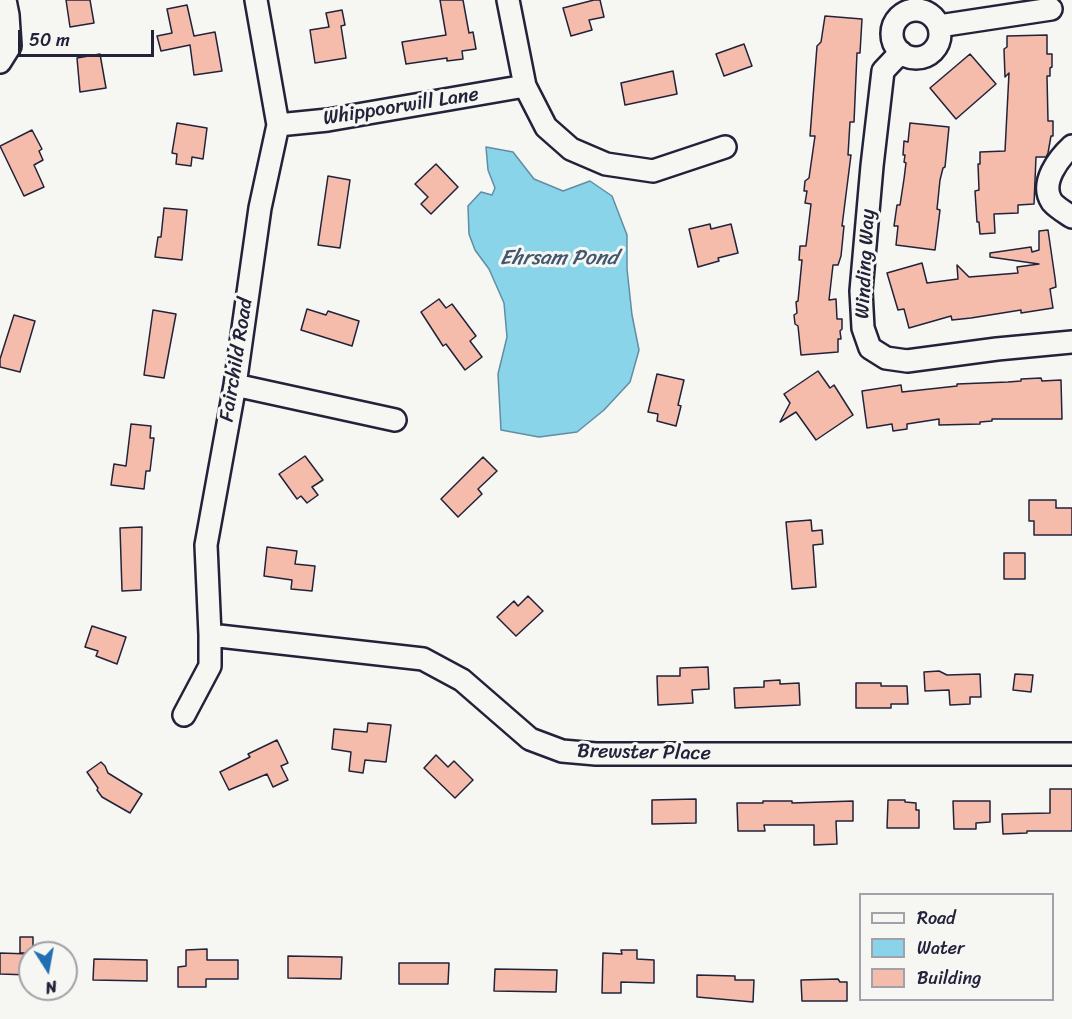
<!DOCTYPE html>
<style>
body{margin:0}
#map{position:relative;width:1072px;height:1019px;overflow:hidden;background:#f6f6f2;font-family:Sriracha,sans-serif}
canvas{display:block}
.legend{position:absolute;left:859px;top:893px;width:195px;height:108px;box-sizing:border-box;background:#f6f6f2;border:2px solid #a1a1a9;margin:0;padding:8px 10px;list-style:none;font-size:18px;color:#22223b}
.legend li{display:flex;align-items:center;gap:12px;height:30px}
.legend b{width:30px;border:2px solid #a1a1a9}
.north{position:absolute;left:18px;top:941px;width:60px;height:60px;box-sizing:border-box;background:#f6f6f2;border:2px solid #a1a1a9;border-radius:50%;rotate:169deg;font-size:16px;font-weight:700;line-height:24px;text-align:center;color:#22223b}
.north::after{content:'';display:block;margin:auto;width:21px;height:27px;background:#1f6fb2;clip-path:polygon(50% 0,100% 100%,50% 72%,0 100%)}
.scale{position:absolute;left:18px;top:30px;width:136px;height:27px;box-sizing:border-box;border:3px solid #22223b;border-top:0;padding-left:8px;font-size:18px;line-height:21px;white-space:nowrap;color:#22223b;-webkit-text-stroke:4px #f6f6f2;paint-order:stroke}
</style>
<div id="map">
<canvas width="1072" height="1019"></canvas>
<ul class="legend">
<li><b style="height:8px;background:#f6f6f2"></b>Road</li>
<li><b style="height:16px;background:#8ad4ea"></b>Water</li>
<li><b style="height:16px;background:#f5bcab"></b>Building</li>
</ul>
<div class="north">N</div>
<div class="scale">50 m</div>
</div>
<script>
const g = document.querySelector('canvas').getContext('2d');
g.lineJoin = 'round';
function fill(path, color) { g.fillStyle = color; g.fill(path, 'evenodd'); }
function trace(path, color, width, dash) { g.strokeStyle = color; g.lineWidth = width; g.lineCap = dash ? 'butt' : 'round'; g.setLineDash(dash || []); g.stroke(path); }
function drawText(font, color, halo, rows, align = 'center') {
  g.font = font + ' Sriracha,sans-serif'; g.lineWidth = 6; g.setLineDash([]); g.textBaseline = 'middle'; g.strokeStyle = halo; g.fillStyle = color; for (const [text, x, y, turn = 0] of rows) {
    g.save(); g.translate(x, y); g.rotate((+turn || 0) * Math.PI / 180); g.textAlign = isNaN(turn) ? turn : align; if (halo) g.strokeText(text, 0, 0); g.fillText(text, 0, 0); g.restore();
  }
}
const water = new Path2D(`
 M486 147 513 152 534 179 563 191 590 181 612 196 627 235V269L632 315 639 350 630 382 604 410 577 432 539 437 501 430 498 374 507 337 504 303 489 269 475 250 469 234 468 206 481 192 492 195 495 188 488 170Z`);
fill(water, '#8ad4ea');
trace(water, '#608da4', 1.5);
const building = new Path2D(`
 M66 0H90L94 23 70 27Z
 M440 0H463L469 33 473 32 476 49 462 51 463 59 447 61V58L406 64 402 42 446 35Z
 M594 0H600L604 17 589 20 592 30 571 36 563 8Z
 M187 5 194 36 215 32 222 71 194 75 190 45 161 51 157 36 172 33 167 9Z
 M342 10 345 25 341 26 346 58 315 63 310 30 329 27 326 13Z
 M825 16 862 19 860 53H857L854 122H850L848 155H851L842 226H844L841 256 838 265H833L829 300 836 299 837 319H842V329L840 331 841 339H838V352L801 355 798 326 795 324 794 315 797 313 796 302 798 301 802 260H799L800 246H806L811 204 805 203 807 191H804L805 181 809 178 815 136H810L817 46 821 42Z
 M1047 35V54H1052V67L1050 68V76H1047L1048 121H1053V136H1051L1048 153 1046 157H1036L1034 204 1018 205V213L994 214 995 233 980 234 979 222H977L975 191 979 190 978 164H980V152L1005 151 1009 73 1005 77 1004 49 1007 47V36Z
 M744 44 752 66 724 76 716 54Z
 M100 54 106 88 80 92 77 58Z
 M970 54 996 84 956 119 930 88Z
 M673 71 677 94 625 105 621 83Z
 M177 123 207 128 203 159 192 157 191 166 176 164 177 154 172 153Z
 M910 123 949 127 945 167 943 168 940 180 937 209 940 210 935 250 896 245 898 226H894L897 205H900L904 179 906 163 904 162 905 155H903L904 141 908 142Z
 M32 130 42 149 39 151 43 160 34 165 44 187 24 196 0 146Z
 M436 164 458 187 431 214 421 204 428 197 415 184Z
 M328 176 350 180 340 248 318 245Z
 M164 208 187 210 182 260 155 257 158 237H161Z
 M710 224 711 229 731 224 738 253 718 258 719 261 698 267 689 229Z
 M1048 230 1055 278 1056 287 1050 289 1053 308 1021 313V310L971 318 952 320 951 316 909 328 904 309 898 310 887 273 922 263 927 283 958 279 957 265 969 277 1018 273 1017 267 1039 264 990 257V253L1031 247 1032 252 1039 250V231Z
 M439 299 446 308 452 304 476 336 470 341 482 357 465 370 446 344 443 346 421 312Z
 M307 309 326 315 328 311 359 321 352 346 301 330Z
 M153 310 176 314 164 378 144 375Z
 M14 315 35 321 20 372 0 367V359Z
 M818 371 830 388 834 385 853 415 816 440 796 412 780 422 790 403 784 394Z
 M657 374 684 380 678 405 681 406 676 426 657 421 658 414 648 412Z
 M1041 378 1042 381 1061 380 1062 419H992V421L980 422V424L939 425V419L907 424V429L893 431 892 424 867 428 862 391 901 385 902 392 957 386V384L1008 382 1021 381V379Z
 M131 424 151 426 150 438H154L150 471H146L144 489 111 485 114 464 126 466Z
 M305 456 323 480 312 487 318 495 307 503 301 496 297 499 279 474Z
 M483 457 497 471 478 489 482 494 458 517 441 499Z
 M1029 500H1056V508H1072V535H1034V521H1029Z
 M811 520 812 531 822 530 823 544 813 545 816 587 792 589 786 522Z
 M142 527 141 590 122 591 120 528Z
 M267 547 297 551 295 564 315 566 312 591 291 589 292 580 264 576Z
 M1004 553H1025V579H1004Z
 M528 596 543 611 516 636 497 617 514 601 518 606Z
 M92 626 126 637 117 664 96 656 98 651 85 647Z
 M708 667 709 689 692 690 693 703 658 705 657 676H680V668Z
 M939 671 947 675 980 674 981 697H970V704L950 705 949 690 925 691 924 672Z
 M1015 674 1033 675 1031 692 1013 690Z
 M780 680V684L799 683 800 705 735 708 734 688 764 687V681Z
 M856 683H881V686H907L908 704H891V708H856Z
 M368 723 391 725 386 762 365 760 363 773 349 771 351 752 332 749 334 729 367 732Z
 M277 740 288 763 281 766 288 780 273 787 267 774 229 790 220 772 250 757 248 754Z
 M436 755 448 767 454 761 473 780 455 798 424 768Z
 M101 762 105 766 108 773 142 794 130 813 102 797 97 790 98 788 87 772Z
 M1050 789H1072V831H1027V833L1003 834 1002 814 1050 813Z
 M696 799V823L652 824V800Z
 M888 800H905V802L916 803V810H919V828H887Z
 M763 801H792V803L853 801V821H836L837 844 814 845V825H764L765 831H738L737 803H763Z
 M953 801H990V822L976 823V829H954Z
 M20 937H33V953H20Z
 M207 949V960H238V979H206V987H178V967L186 966V950Z
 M621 950H637V959L654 960V983L621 982V993H602L603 953 622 954Z
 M0 953 30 954V975L0 974Z
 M288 956 342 957 341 979 288 978Z
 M94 959 147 960V981L93 980Z
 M399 963H449L448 984H399Z
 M495 969 557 970 556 992 494 991Z
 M697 975 735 976V980H754L753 1002 697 997Z
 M838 979 840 982H847V1001H802L801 980Z`);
fill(building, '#f5bcab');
trace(building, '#22223b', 1.5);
const minor = new Path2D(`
 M508 0 525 86 546 127 571 149 606 164 653 171 725 147
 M892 34a24 24 0 1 1 48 0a24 24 0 1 1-48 0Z
 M939 26 1051 9
 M901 52 883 71 872 166 861 291 863 328 870 348 886 358 907 361 997 349 1072 342
 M0 62 10 46 8 15 5 0
 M278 125 328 120 525 86
 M1072 146C1059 158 1039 183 1052 202 1057 208 1066 213 1072 217
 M235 385 395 420
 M210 635 423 659 462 680 530 739 562 751 596 754H1072
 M184 715 210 666V635L206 545 235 385 260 208 278 125 256 0`);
trace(minor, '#22223b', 26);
trace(minor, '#f6f6f2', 21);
drawText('20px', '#22223b', '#f6f6f2', [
 ["Whippoorwill Lane",401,107,-9],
 ["Winding Way",866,264,-87],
 ["Fairchild Road",237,360,-81],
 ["Brewster Place",644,753,1]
]);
drawText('italic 21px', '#415770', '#f6f6f2', [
 ["Ehrsam Pond",559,259]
]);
</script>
